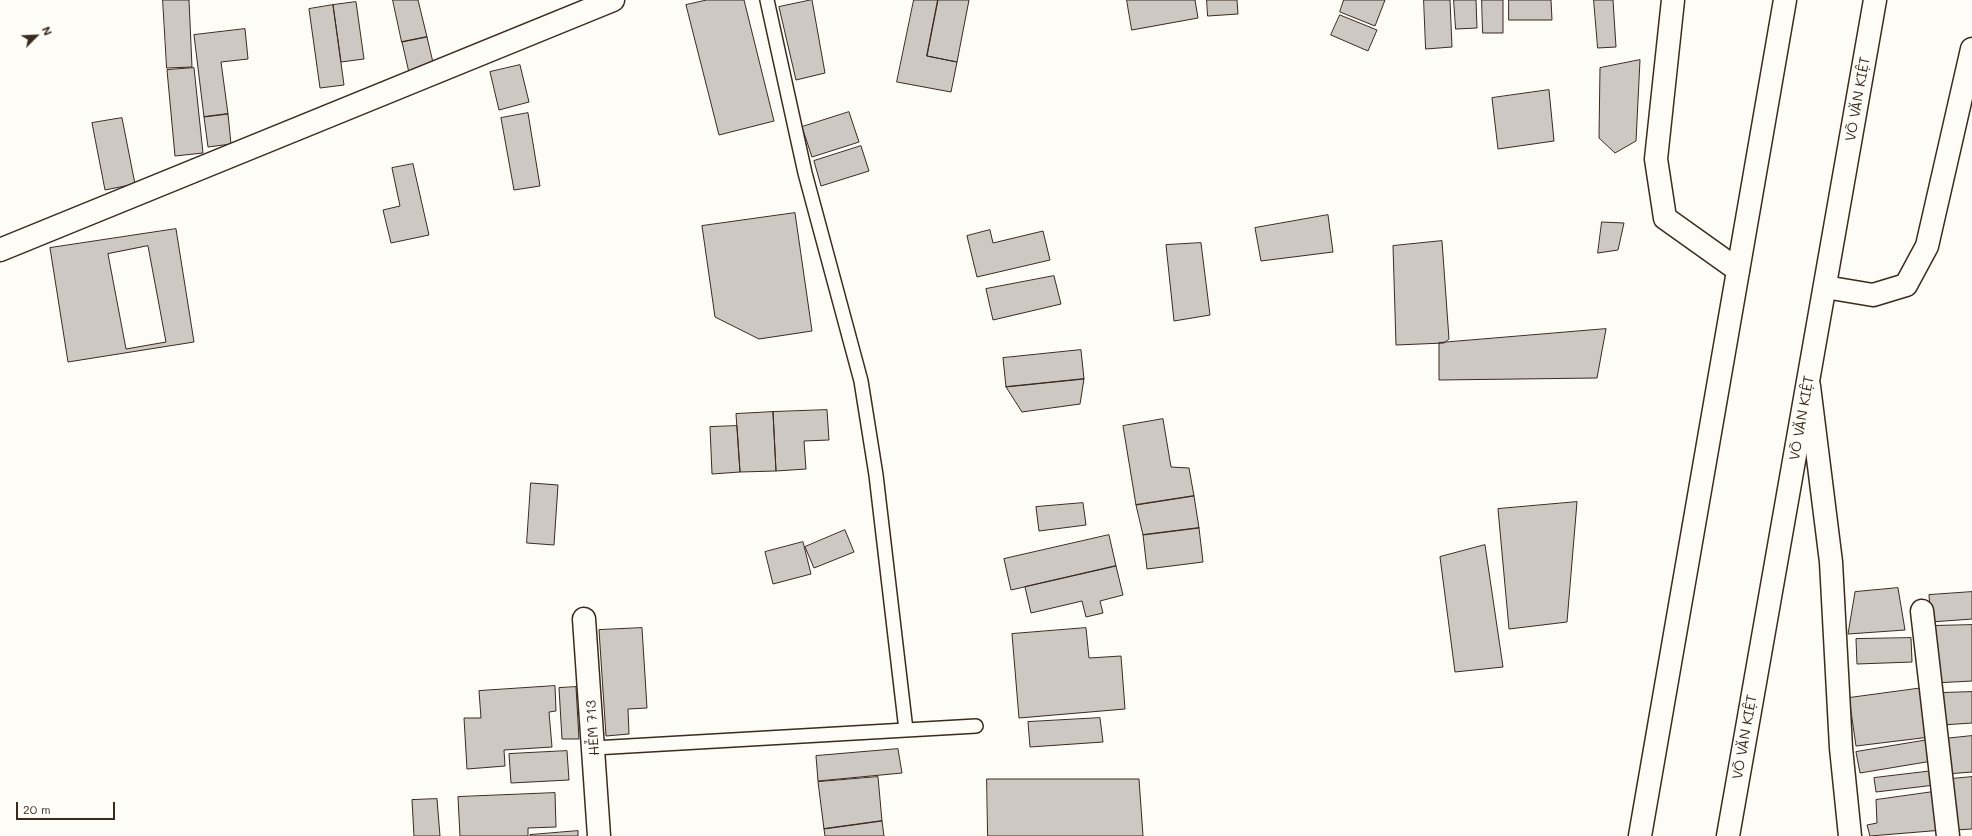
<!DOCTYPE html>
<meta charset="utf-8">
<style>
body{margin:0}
#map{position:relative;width:1972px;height:836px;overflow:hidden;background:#fdfcf7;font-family:Mali,sans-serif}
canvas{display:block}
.north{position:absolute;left:16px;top:16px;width:40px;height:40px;-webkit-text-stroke:3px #fdfcf7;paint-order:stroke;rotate:66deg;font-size:11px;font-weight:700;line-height:16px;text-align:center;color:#3b2a1e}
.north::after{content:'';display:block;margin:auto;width:14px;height:18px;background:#3b2a1e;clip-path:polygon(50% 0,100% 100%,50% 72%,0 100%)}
.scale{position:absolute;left:16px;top:802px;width:99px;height:18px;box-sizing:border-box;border:2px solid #3b2a1e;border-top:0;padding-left:5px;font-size:12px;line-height:14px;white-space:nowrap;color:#3b2a1e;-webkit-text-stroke:3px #fdfcf7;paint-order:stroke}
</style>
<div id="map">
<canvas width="1972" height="836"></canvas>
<div class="north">N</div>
<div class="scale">20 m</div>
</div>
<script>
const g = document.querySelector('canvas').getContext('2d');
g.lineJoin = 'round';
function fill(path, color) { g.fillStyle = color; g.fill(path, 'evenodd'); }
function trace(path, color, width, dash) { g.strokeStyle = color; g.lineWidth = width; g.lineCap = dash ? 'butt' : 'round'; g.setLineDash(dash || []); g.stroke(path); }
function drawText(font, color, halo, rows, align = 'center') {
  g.font = font + ' Mali,sans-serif'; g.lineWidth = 3; g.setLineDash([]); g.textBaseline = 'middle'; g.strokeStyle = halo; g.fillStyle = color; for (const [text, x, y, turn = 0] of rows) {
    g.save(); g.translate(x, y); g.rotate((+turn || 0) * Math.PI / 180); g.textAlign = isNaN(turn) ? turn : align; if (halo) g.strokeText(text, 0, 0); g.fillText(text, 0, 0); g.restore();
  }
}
const building = new Path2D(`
 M163 0H189L192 67 167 68Z
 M393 0H418L427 37 402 42Z
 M707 0H744L774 121 719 135 686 5Z
 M812 0 825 73 796 80 779 7Z
 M914 0H938L927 56 957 62 951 92 897 82Z
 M938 0H969L957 62 927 56Z
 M1127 0H1195L1198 18 1132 30Z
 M1207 0H1237L1238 14 1208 16Z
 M1344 0H1385L1375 26 1340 12Z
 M1424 0H1450L1452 47 1426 49Z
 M1454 0H1476L1477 28 1456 29Z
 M1482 0H1503V33H1483Z
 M1509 0H1551L1552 20H1509Z
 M1594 0H1613L1616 47 1598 48Z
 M356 2 364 59 341 62 333 5Z
 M333 5 344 85 320 88 309 9Z
 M1340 15 1377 30 1368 51 1331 35Z
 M245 29 248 59 221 62 228 114 204 117 194 35Z
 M427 37 435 71 410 77 402 42Z
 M1640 60 1636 141 1615 153 1599 138 1600 68Z
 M520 65 529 102 499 110 490 72Z
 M194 68 203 153 175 156 167 70Z
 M1549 90 1554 141 1498 149 1492 98Z
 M849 112 859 142 812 157 802 127Z
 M528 113 540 186 514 190 501 118Z
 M228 114 231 144 208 147 204 117Z
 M122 118 135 184 105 190 92 123Z
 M861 146 869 171 821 186 814 161Z
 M413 164 429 235 391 243 383 210 400 206 392 168Z
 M795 213 812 331 759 339 715 317 702 226Z
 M1328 215 1333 252 1261 261 1255 228Z
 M1602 222 1624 223 1618 250 1598 253Z
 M176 229 194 342 68 362 50 248Z
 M990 230 993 243 1043 231 1050 260 977 277 967 236Z
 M1442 241 1449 339 1444 343 1396 345 1393 246Z
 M1201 243 1210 315 1174 321 1166 245Z
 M148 246 166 342 126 349 108 254Z
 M1054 276 1061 304 993 320 986 289Z
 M1606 329 1597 378 1439 380V343Z
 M1081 350 1084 379 1006 387 1003 358Z
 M1084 379 1080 404 1022 412 1006 387Z
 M827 410 829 440 804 441 806 469 776 471 773 412Z
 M773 412 776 471 740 472 736 414Z
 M1163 419 1171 467 1189 468 1194 496 1136 505 1123 426Z
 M737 426 740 472 712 474 710 427Z
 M531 483 558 485 554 545 527 543Z
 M1194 496 1199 528 1143 535 1136 505Z
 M1577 502 1567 622 1509 629 1498 509Z
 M1083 503 1086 525 1039 531 1036 507Z
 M1199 528 1203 562 1147 569 1143 535Z
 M845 530 854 552 814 568 805 547Z
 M1109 535 1116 566 1011 590 1004 559Z
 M803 542 811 574 773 584 765 552Z
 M1485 545 1503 667 1455 672 1440 557Z
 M1116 566 1123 595 1100 601 1103 613 1086 617 1082 601 1031 613 1025 587Z
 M1898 588 1905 630 1848 634 1855 592Z
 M1972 592V619L1931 622 1929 595Z
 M1972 625V681L1934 683 1932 626Z
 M642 628 647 708 628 709 629 734 606 736 599 630Z
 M1086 628 1089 658 1121 656 1125 709 1019 718 1012 634Z
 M1911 638 1912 662 1857 664 1856 639Z
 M555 686 556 711 549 712 552 747 504 750 505 766 467 769 464 718H481L479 691Z
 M576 687 579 739H562L559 688Z
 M1923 688 1930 737 1856 746 1849 698Z
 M1972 692V723L1942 725 1941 693Z
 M1100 718 1103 742 1030 747 1028 722Z
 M1972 736V772L1946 774 1943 739Z
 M1934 739 1938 760 1860 773 1856 752Z
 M898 749 902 773 818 781 816 756Z
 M567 751 569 780 511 783 509 754Z
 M1933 771 1935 785 1876 792 1874 778Z
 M878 777 882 821 824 829 818 782Z
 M1972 777V829L1954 830 1951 779Z
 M987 779H1139L1143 836H988Z
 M1933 792 1943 830 1870 836 1867 825 1877 823 1876 800Z
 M555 793 556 827 528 828V836H460L458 797Z
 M437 799 440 836H414L412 800Z
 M882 821 884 836H825L824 829Z
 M578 831V836H530V835Z`);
fill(building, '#cdc8c2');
trace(building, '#3b2a1e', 1);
const lane = new Path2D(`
 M906 730 976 726
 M594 748 906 730 876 475 861 381 805 173 767 0`);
const street = new Path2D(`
 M1673 0 1656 159 1665 218 1738 270
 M0 250 613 0
 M1825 287 1873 295 1906 285 1927 246 1972 49
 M1809 386 1831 562 1841 748 1850 836
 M1922 611 1948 836
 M584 619 599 836`);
const secondary = new Path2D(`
 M1640 836 1785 0
 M1728 836 1875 0`);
trace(lane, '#3b2a1e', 16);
trace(street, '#3b2a1e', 25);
trace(secondary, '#3b2a1e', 25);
trace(lane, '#fdfcf7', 13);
trace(street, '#fdfcf7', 22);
trace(secondary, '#fdfcf7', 22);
drawText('14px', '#3b2a1e', '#fdfcf7', [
 ["VÕ VĂN KIỆT",1858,99,-80],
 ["VÕ VĂN KIỆT",1802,418,-80],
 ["HẺM 713",593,728,-94],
 ["VÕ VĂN KIỆT",1745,737,-80]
]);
</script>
